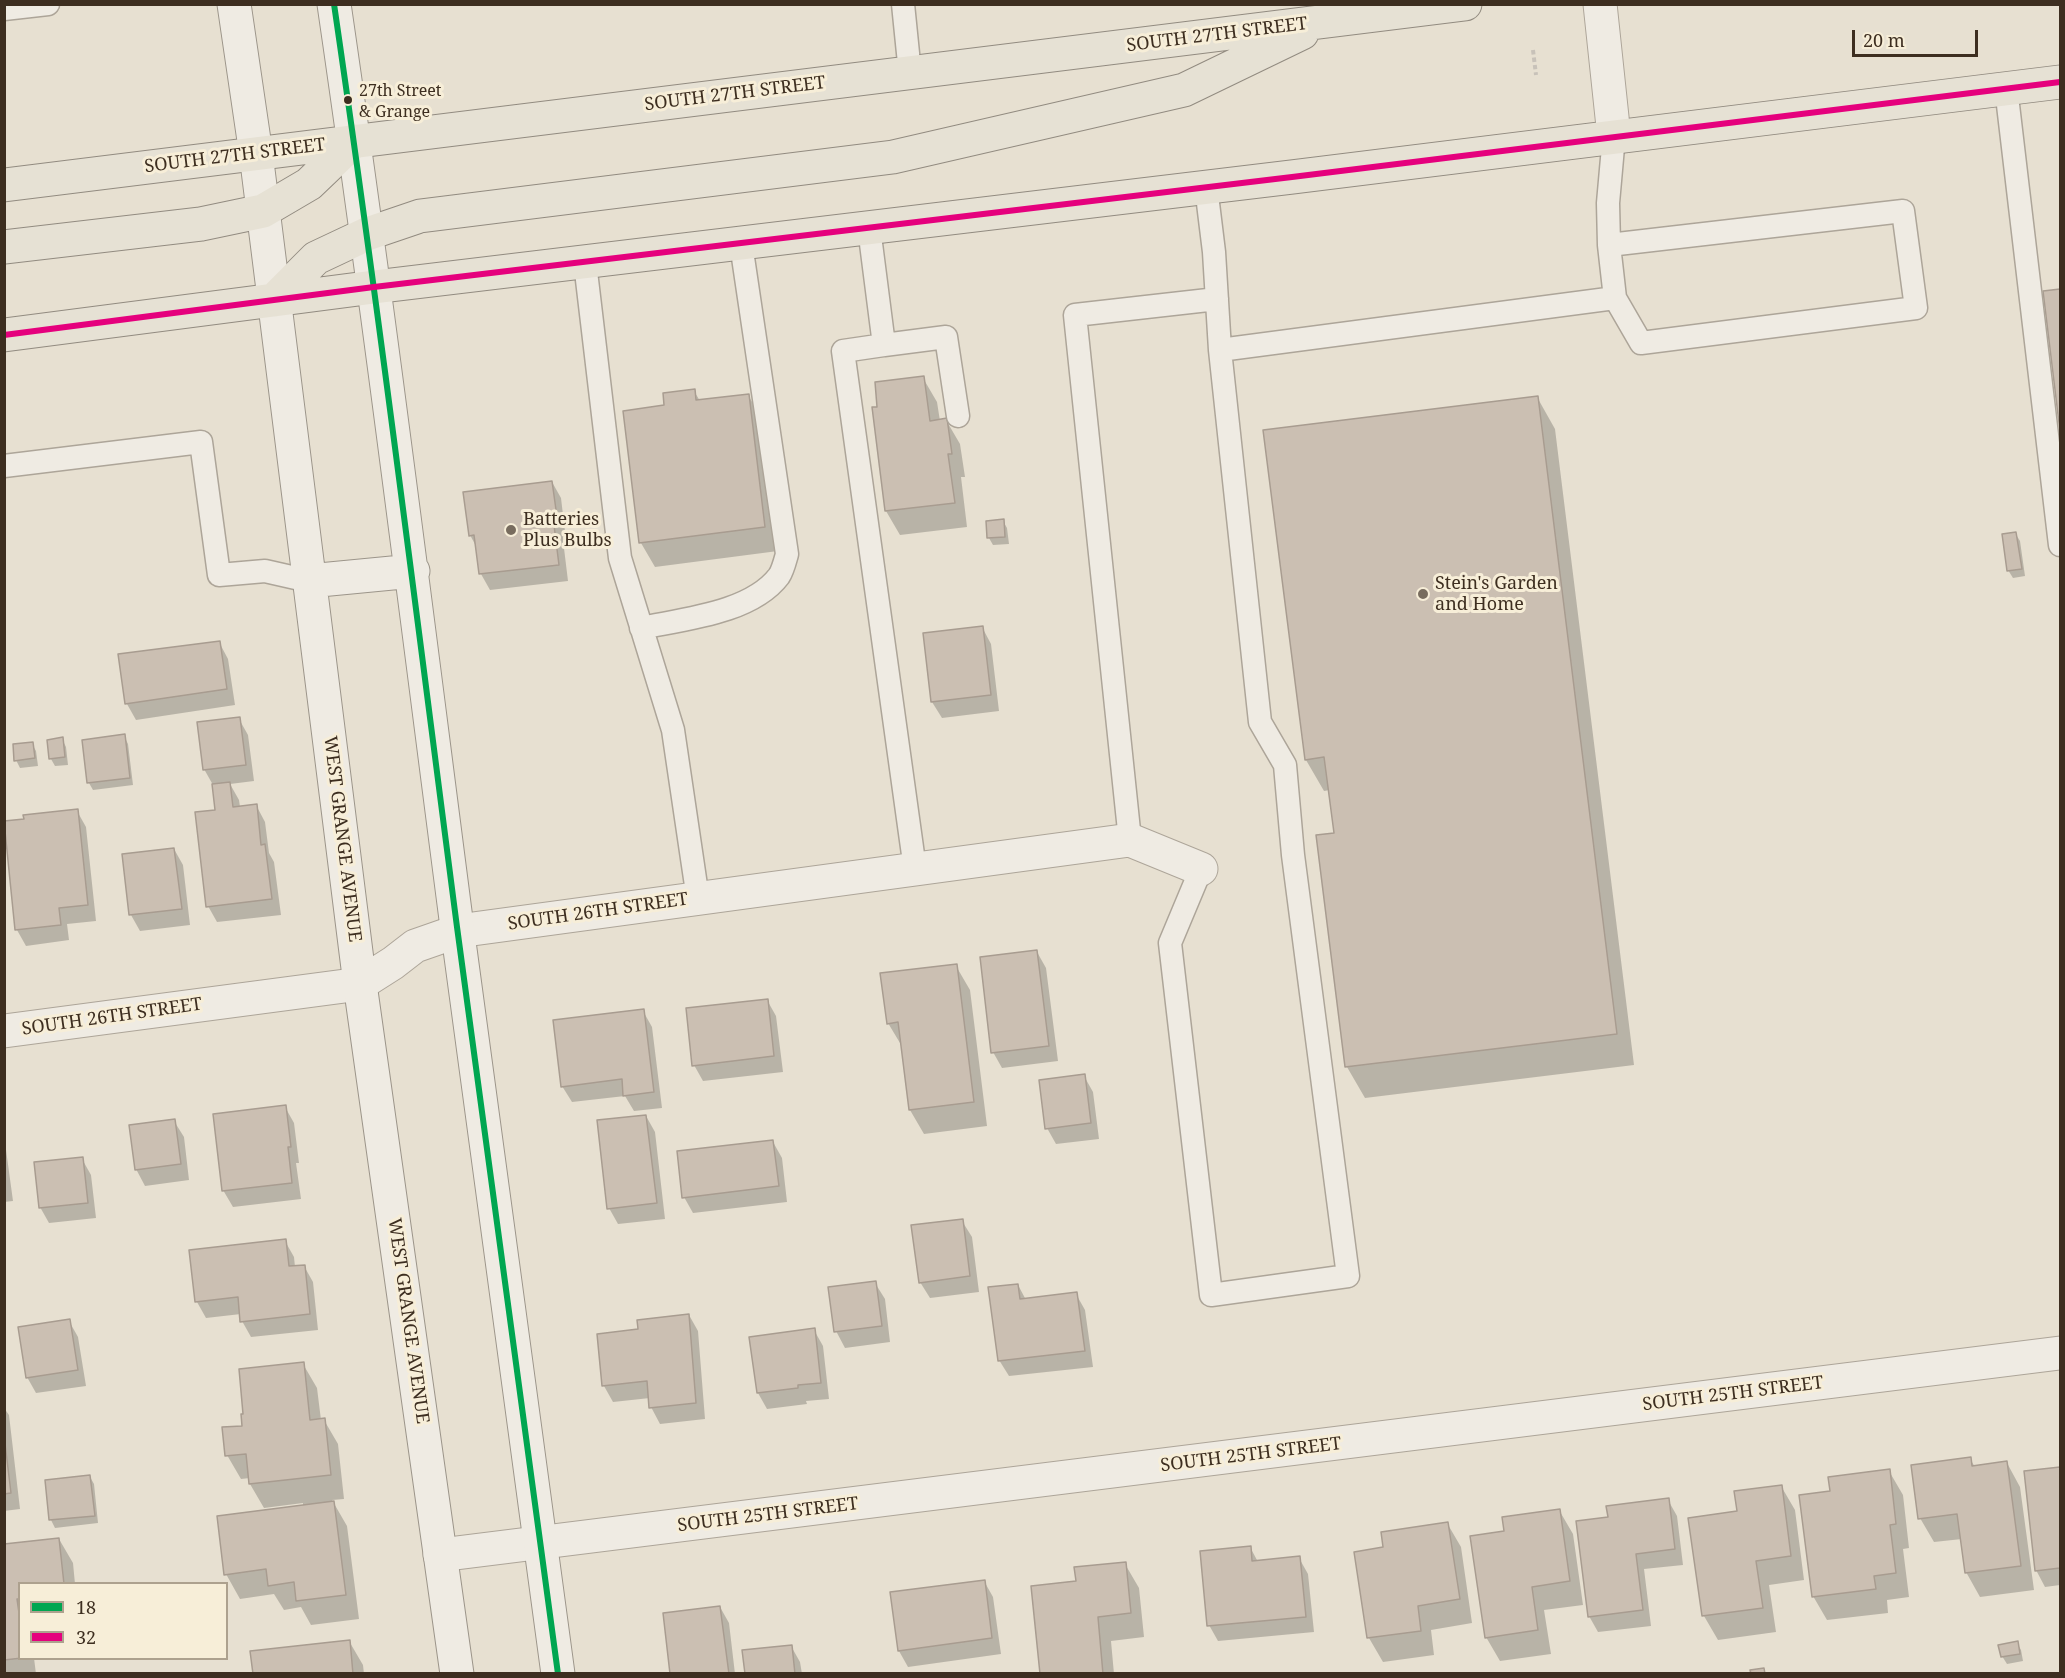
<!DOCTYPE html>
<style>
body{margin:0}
#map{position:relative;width:2065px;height:1678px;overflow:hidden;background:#e7e0d1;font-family:"Noto Serif",serif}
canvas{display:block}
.frame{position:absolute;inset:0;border:6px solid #3d2e20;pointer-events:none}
.legend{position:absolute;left:18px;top:1582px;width:210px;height:78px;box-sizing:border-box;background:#f7eed8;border:2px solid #ada18e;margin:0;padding:8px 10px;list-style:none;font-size:18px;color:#3d2e20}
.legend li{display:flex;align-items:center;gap:12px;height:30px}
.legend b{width:30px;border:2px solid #ada18e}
.scale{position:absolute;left:1852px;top:30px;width:126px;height:27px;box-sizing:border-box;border:3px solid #3d2e20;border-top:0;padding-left:8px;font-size:18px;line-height:21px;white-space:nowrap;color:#3d2e20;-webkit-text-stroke:4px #f7eed8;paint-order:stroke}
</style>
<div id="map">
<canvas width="2065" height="1678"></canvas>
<div class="frame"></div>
<ul class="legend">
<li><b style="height:8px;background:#00a651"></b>18</li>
<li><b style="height:8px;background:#e5007d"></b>32</li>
</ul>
<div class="scale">20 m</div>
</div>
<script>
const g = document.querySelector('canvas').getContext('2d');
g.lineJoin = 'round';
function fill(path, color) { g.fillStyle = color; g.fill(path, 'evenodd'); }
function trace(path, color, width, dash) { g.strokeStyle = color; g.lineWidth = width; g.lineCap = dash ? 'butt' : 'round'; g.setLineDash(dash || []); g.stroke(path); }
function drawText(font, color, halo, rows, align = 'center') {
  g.font = font + ' "Noto Serif",serif'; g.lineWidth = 6; g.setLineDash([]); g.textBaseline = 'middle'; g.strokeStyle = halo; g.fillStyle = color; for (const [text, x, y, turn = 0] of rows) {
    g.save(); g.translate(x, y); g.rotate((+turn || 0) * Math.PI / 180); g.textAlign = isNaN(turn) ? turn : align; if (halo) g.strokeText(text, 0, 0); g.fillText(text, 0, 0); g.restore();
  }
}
fill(new Path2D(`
 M2060 290V419L2044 292Z
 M923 378 937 402 940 421 946 420 960 444 965 477H961L967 527 900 535 886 511 874 409 879 408Z
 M694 391 700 401 748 395 762 419 778 551 655 567 641 543 624 412 666 407Z
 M1537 397 1555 429 1634 1065 1365 1098 1347 1067 1318 836 1336 834 1330 790 1324 791 1306 760Z
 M552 482 561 498 566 540H563L568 581 490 590 481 574 477 548 470 535Z
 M1003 521 1007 528 1009 544 993 545 989 538Z
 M2015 533 2020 541 2025 576 2013 578 2008 570Z
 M982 627 991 644 999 711 942 718 932 702Z
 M219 642 228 659 235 705 136 720 127 704Z
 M239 719 248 735 254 781 230 784 239 800 240 807 256 805 265 822 269 853 274 862 281 915 217 922 208 906 217 811 213 785 204 769Z
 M124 736 128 744 133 785 93 790 89 783 84 741Z
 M62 739 66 747 68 765 55 766 51 759Z
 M32 744 36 751 38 766 20 768 16 760Z
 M77 811 86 827 96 921 67 924 69 940 26 946 17 930Z
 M174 849 183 865 190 925 140 931 131 915 124 855Z
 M1037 952 1046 968 1058 1061 1002 1068 993 1052Z
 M956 966 970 990 987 1126 924 1134 910 1110 903 1048 888 1023Z
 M767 1000 776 1016 783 1072 703 1081 694 1065Z
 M643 1011 652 1027 662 1108 634 1111 625 1096 572 1102 562 1086Z
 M1084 1076 1093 1092 1099 1139 1056 1144 1047 1128Z
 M285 1107 294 1123 299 1163H296L301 1199 233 1207 223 1190Z
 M646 1116 655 1132 665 1219 618 1224 609 1208Z
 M174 1121 184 1137 189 1180 145 1186 136 1169Z
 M4 1135 13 1201 4 1202Z
 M773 1142 782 1158 787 1202 693 1213 684 1197Z
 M82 1159 91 1175 96 1218 49 1223 40 1207Z
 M962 1221 972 1237 979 1292 930 1298 920 1282Z
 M285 1241 294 1257 295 1267 304 1266 313 1282 318 1330 251 1337 242 1321 241 1314 206 1318 197 1302Z
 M875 1283 885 1299 890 1342 845 1348 836 1331Z
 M1018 1285 1026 1300 1076 1294 1085 1310 1093 1367 1009 1376 999 1360Z
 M689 1315 698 1331 705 1419 660 1424 651 1407 650 1398 613 1402 604 1386 598 1335 640 1331Z
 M69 1321 78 1337 86 1386 36 1393 27 1377Z
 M814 1330 823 1346 829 1399 806 1401 807 1404 767 1409 758 1393 751 1338Z
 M303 1364 317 1388 321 1420H324L338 1444 344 1499 332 1500 347 1526 359 1619 311 1625 301 1607 284 1610 274 1594 240 1599 226 1574 303 1506V1503L264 1508 250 1484V1478L241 1479 227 1455 244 1427Z
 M4 1408 9 1415 20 1509 4 1511Z
 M1970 1459 1975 1467 2007 1463 2020 1487 2034 1590 1980 1597 1966 1572 1962 1539 1934 1542 1920 1518Z
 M2060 1469V1585L2045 1587 2036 1570 2025 1472Z
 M1889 1471 1903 1495 1909 1548 1903 1549 1909 1597 1887 1600 1888 1613 1827 1620 1813 1596 1832 1492Z
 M90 1477 94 1484 98 1523 55 1528 51 1520 47 1481Z
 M1781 1486 1795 1510 1804 1580 1769 1585 1776 1632 1718 1640 1704 1616 1739 1513Z
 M1668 1500 1677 1516 1683 1565 1644 1569 1651 1626 1598 1632 1589 1616 1609 1518Z
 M1559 1510 1573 1534 1583 1605 1544 1610 1551 1654 1500 1661 1486 1637 1506 1532Z
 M1447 1523 1461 1547 1472 1623 1431 1630 1434 1655 1383 1662 1369 1638 1384 1548Z
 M59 1539 73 1563 75 1584H20V1658H34L36 1674H4V1545Z
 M1250 1547 1258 1562 1299 1558 1308 1574 1314 1632 1218 1641 1209 1625Z
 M1125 1564 1139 1588 1144 1637 1111 1641 1114 1674H1041L1078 1583Z
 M984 1581 993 1597 1001 1654 908 1667 899 1651Z
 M720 1607 729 1623 735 1674H672Z
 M349 1641 363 1665 364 1674H255Z
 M2017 1643 2021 1650 2023 1661 2007 1664 2002 1656Z
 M791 1646 800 1662 802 1674H746Z`), '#0003');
const building = new Path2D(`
 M2060 289V431L2043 291Z
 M924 376 930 421 947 418 952 454H948L955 503 885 511 872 407H877L875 382Z
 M695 389 696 400 749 394 765 527 639 543 623 411 664 405 663 393Z
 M1538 396 1617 1034 1345 1067 1316 835 1334 833 1324 757 1305 760 1263 430Z
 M552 481 558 524 554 525 559 565 479 574 474 535 469 536 463 492Z
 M1004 519 1005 537 987 538 986 521Z
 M2016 532 2022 569 2007 571 2002 534Z
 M983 626 991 695 931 702 923 633Z
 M220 641 227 689 125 704 118 654Z
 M240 717 246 765 203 770 197 722Z
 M125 734 130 778 87 783 82 740Z
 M63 737 65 757 49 759 47 740Z
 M33 742 35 758 14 761 13 744Z
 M230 782 233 807 257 804 261 845 265 844 272 899 206 907 195 812 215 810 212 784Z
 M78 809 88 905 59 908 61 925 15 930 4 821 24 819 23 815Z
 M174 848 182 909 129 915 122 854Z
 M1037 950 1049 1046 991 1053 980 957Z
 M957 964 974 1102 909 1110 898 1022 887 1024 880 973Z
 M768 999 774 1056 692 1066 686 1008Z
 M644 1009 654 1092 623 1096 622 1079 561 1087 553 1020Z
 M1085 1074 1091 1123 1045 1129 1039 1080Z
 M286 1105 291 1147H288L292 1183 222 1191 213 1114Z
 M646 1115 657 1203 607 1209 597 1120Z
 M175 1119 181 1164 135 1170 129 1125Z
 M773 1140 779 1186 682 1198 677 1151Z
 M83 1157 88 1203 39 1208 34 1162Z
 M963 1219 970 1276 919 1283 911 1225Z
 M286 1239 289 1266 305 1265 310 1314 240 1322 238 1297 195 1302 189 1250Z
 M876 1281 882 1326 834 1332 828 1287Z
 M1018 1284 1020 1299 1077 1292 1085 1351 998 1361 988 1287Z
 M689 1314 696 1403 649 1408 647 1381 602 1386 597 1334 638 1329 637 1320Z
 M70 1319 78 1370 26 1378 18 1327Z
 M815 1328 821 1383 798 1385V1388L757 1393 749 1337Z
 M304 1362 310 1420 325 1418 331 1475 249 1484 246 1454 225 1456 222 1427 242 1426 241 1414H243L239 1369Z
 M4 1435 11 1493 4 1494Z
 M1971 1457 1972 1466 2007 1461 2021 1566 1965 1573 1957 1514 1918 1519 1911 1465Z
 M2060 1467V1568L2035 1571 2024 1471Z
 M1890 1469 1896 1524 1890 1525 1896 1573 1874 1576 1876 1589 1812 1597 1799 1495 1830 1491 1828 1477Z
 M90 1475 95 1516 49 1520 45 1480Z
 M1782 1485 1791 1556 1756 1561 1763 1608 1702 1616 1688 1518 1737 1511 1734 1491Z
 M1669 1498 1675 1549 1636 1554 1643 1610 1588 1617 1576 1521 1608 1517 1606 1506Z
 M334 1501 346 1595 296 1601 294 1582 268 1586 266 1569 224 1575 217 1516Z
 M1560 1509 1570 1581 1532 1587 1538 1630 1485 1638 1470 1536 1504 1531 1502 1517Z
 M1448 1522 1460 1599 1418 1606 1421 1631 1367 1638 1354 1552 1383 1547 1381 1532Z
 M59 1538 64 1584H20V1599H17L20 1620V1658H22L4 1660V1544Z
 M1251 1546 1252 1561 1300 1556 1306 1617 1207 1626 1200 1551Z
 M1126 1562 1131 1613 1098 1617 1103 1674H1040L1031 1586 1076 1581 1074 1567Z
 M985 1580 992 1638 898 1651 890 1592Z
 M720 1606 729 1674H670L663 1613Z
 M350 1640 353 1674H253L250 1651Z
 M2018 1641 2020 1654 2001 1657 1998 1645Z
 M792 1645 795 1674H745L742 1650Z
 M1764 1668 1765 1674H1751L1750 1670Z`);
fill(building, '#cbbfb2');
trace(building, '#a89c90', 1.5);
const lane = new Path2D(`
 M903 4 910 73
 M4 9 48 4
 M2006 88 2060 545
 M869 228 884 345 843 351 915 869
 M1609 245 1903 211 1916 308 1641 343 1615 298 1609 245 1608 203 1614 136
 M585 263 620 558 673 730 698 899
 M884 345 946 337 958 416
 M1220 350 1615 298
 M4 466 201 442 219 575 265 571 309 581
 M641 628C684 619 751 613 779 576 783 570 785 561 787 554L741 244
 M1130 840 1075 315 1217 299
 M1201 869 1170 943 1211 1295 1348 1276 1293 855 1285 765 1260 722 1220 350 1214 252 1206 187`);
const street = new Path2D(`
 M1600 4 1614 136
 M4 1031 360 984 393 963 415 946 458 931 1130 840 1201 869
 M440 1555 2060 1353`);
const secondary = new Path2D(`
 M234 4 256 154 360 984 457 1674
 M334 4C379 312 417 619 457 927 489 1176 526 1425 558 1674
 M309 581 413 571`);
const primary = new Path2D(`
 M4 185 1465 4
 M4 247 201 224 263 211 309 184 354 141
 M274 300 316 258 367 234 420 216 893 157 1184 90 1302 33
 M4 335 374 287 1292 177 2060 82`);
trace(lane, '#ada599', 25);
trace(street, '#ada599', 35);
trace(secondary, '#9c958a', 35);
trace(primary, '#928b80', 35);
trace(new Path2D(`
 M1533 50 1536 75`), '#c8c2b9', 4, [4.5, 3]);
trace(lane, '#efebe3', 22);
trace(street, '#efebe3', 33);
trace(secondary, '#efebe3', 33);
trace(primary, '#e6e1d4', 33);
trace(new Path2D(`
 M334 4C379 312 417 619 457 927 489 1176 526 1425 558 1674`), '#00a651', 6);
trace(new Path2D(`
 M4 335 374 287 1292 177 2060 82`), '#e5007d', 6);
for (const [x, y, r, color] of [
 [348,100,5,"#3d2e20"],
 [511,530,6,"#786c5e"],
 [1423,594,6,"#786c5e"]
]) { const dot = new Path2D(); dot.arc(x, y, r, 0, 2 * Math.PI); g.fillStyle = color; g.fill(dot); trace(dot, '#f7eed8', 2); }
drawText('16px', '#3d2e20', '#f7eed8', [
 ["27th Street",359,91],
 ["& Grange",359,112]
], 'left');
drawText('18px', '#3d2e20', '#f7eed8', [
 ["SOUTH 27TH STREET",1217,35,-7],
 ["SOUTH 27TH STREET",735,94,-7],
 ["SOUTH 27TH STREET",235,156,-7],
 ["WEST GRANGE AVENUE",342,839,83],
 ["SOUTH 26TH STREET",598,912,-8],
 ["SOUTH 26TH STREET",112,1017,-8],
 ["WEST GRANGE AVENUE",408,1321,82],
 ["SOUTH 25TH STREET",1733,1394,-7],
 ["SOUTH 25TH STREET",1251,1455,-7],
 ["SOUTH 25TH STREET",768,1515,-7]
]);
drawText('18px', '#3d2e20', '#f7eed8', [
 ["Batteries",523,520],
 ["Plus Bulbs",523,541],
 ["Stein's Garden",1435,584],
 ["and Home",1435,605]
], 'left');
</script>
